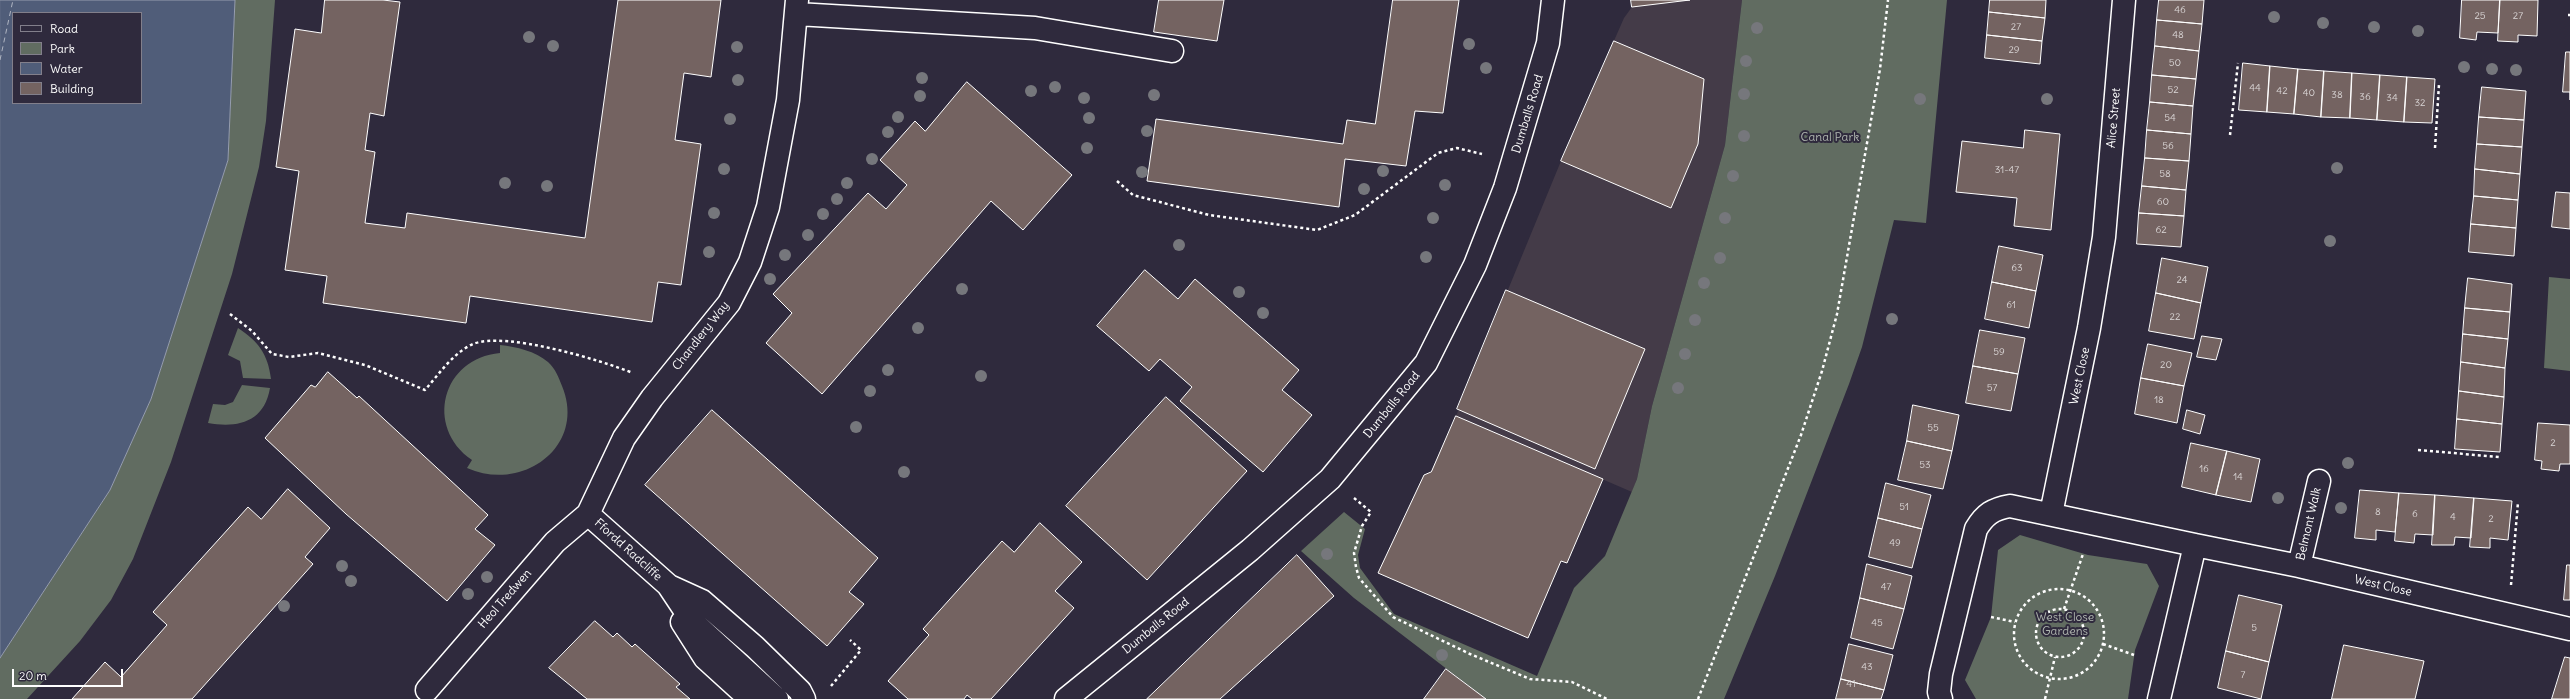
<!DOCTYPE html>
<style>
body{margin:0}
#map{position:relative;width:2570px;height:699px;overflow:hidden;background:#2f2a3d;font-family:Delius,sans-serif}
canvas{display:block}
.legend{position:absolute;left:12px;top:12px;width:130px;height:92px;box-sizing:border-box;background:#2f2a3d;border:1px solid #827f8b;margin:0;padding:5px 7px;list-style:none;font-size:12px;color:#fff}
.legend li{display:flex;align-items:center;gap:8px;height:20px}
.legend b{width:20px;border:1px solid #827f8b}
.scale{position:absolute;left:12px;top:669px;width:111px;height:18px;box-sizing:border-box;border:2px solid #fff;border-top:0;padding-left:5px;font-size:12px;line-height:14px;white-space:nowrap;color:#fff;-webkit-text-stroke:3px #2f2a3d;paint-order:stroke}
</style>
<div id="map">
<canvas width="2570" height="699"></canvas>
<ul class="legend">
<li><b style="height:5px;background:#2f2a3d"></b>Road</li>
<li><b style="height:11px;background:#616c61"></b>Park</li>
<li><b style="height:11px;background:#505d79"></b>Water</li>
<li><b style="height:11px;background:#746361"></b>Building</li>
</ul>
<div class="scale">20 m</div>
</div>
<script>
const g = document.querySelector('canvas').getContext('2d');
g.lineJoin = 'round';
function fill(path, color) { g.fillStyle = color; g.fill(path, 'evenodd'); }
function trace(path, color, width, dash) { g.strokeStyle = color; g.lineWidth = width; g.lineCap = dash ? 'butt' : 'round'; g.setLineDash(dash || []); g.stroke(path); }
function drawText(font, color, halo, rows, align = 'center') {
  g.font = font + ' Delius,sans-serif'; g.lineWidth = 4; g.setLineDash([]); g.textBaseline = 'middle'; g.strokeStyle = halo; g.fillStyle = color; for (const [text, x, y, turn = 0] of rows) {
    g.save(); g.translate(x, y); g.rotate((+turn || 0) * Math.PI / 180); g.textAlign = isNaN(turn) ? turn : align; if (halo) g.strokeText(text, 0, 0); g.fillText(text, 0, 0); g.restore();
  }
}
fill(new Path2D(`
 M1631 0H1742L1725 145 1652 406 1637 479 1632 492 1456 416 1561 161 1624 18 1632 7Z`), '#443b48');
fill(new Path2D(`
 M235 0H275L266 121 259 167 232 274 171 462 133 559 111 600 80 641 27 699H0V658L110 490 151 399 228 160Z
 M1742 0H1947L1926 223 1894 220 1862 347 1849 384 1775 576 1724 699H1486L1354 598 1301 551 1344 512 1365 529 1358 555 1360 568 1394 614 1537 676 1574 588 1605 556 1637 479 1652 406 1725 145Z
 M2549 277 2570 279V371L2544 368Z
 M238 328C258 341 268 354 271 379L243 378 240 361 228 355Z
 M500 345C517 347 535 351 548 362 555 368 559 378 562 386 587 446 523 493 467 468L472 460C424 427 442 358 500 353Z
 M242 385 270 388C264 423 237 428 208 423L213 404 225 405 233 402Z
 M2020 535 2088 555 2147 564 2159 586 2135 650 2128 699H1976L1965 680 1991 617 1998 550Z`), '#616c61');
const water = new Path2D(`
 M0 0H235L228 160 151 399 110 490 0 658ZM13 13H141V103H13Z`);
fill(water, '#505d79');
trace(water, '#969eaf', 1);
trace(new Path2D(`
 M0 60 13 0`), '#b0b6c3', 1, [5, 4]);
const building = new Path2D(`
 M325 0H383L400 2 384 116 370 113 365 150 375 152 365 223 405 228 407 213 585 238 618 0H721L711 77 684 73 675 140 701 144 681 285 658 282 652 322 470 296 466 323 323 303 327 276 285 270 299 171 276 167 295 29 321 33Z
 M1159 0H1224L1217 41 1154 32Z
 M1393 0H1459L1443 113 1415 111 1406 166 1345 159 1339 207 1147 181 1156 119 1343 144 1347 120 1375 124Z
 M1631 0H1690L1632 7Z
 M1990 0H2046L2045 18 1989 12Z
 M2159 0H2204L2202 24 2157 20Z
 M2462 0H2500L2498 33 2477 32 2476 40 2460 38Z
 M2500 0H2538L2537 36 2518 35V42L2498 41Z
 M1989 12 2045 18 2042 41 1987 35Z
 M2157 20 2202 24 2199 51 2155 46Z
 M1987 35 2042 41 2040 64 1985 58Z
 M1614 41 1704 79 1698 144 1671 208 1561 161Z
 M2155 46 2199 51 2196 79 2152 75Z
 M2566 52H2570V100V92H2563Z
 M2243 63 2270 66 2267 112 2239 110Z
 M2270 66 2298 69 2294 114 2267 112Z
 M2298 69 2324 71 2321 117 2294 114Z
 M2324 71 2352 73 2350 118 2321 117Z
 M2352 73 2380 75 2377 120 2350 118Z
 M2152 75 2196 79 2193 106 2150 102Z
 M2380 75 2407 77 2404 122 2377 120Z
 M2407 77 2435 79 2432 123 2404 122Z
 M967 82 1072 175 1023 230 991 201 822 394 766 343 792 313 773 294 868 193 886 209 907 185 880 160 915 121 925 131Z
 M2482 87 2526 91 2524 120 2479 117Z
 M2150 102 2193 106 2191 134 2147 130Z
 M2479 117 2524 120 2522 147 2477 144Z
 M2025 130 2060 134 2051 230 2014 226 2017 198 1956 192 1962 141 2023 148Z
 M2147 130 2191 134 2189 161 2145 158Z
 M2477 144 2522 147 2520 174 2475 169Z
 M2145 158 2189 161 2186 190 2142 186Z
 M2475 169 2520 174 2518 200 2474 196Z
 M2142 186 2186 190 2184 216 2139 213Z
 M2556 192 2570 193V229L2552 227Z
 M2474 196 2518 200 2516 228 2471 224Z
 M2139 213 2184 216 2181 247 2137 244Z
 M2471 224 2516 228 2514 256 2469 252Z
 M1999 246 2043 255 2036 291 1992 282Z
 M2162 258 2208 267 2201 303 2156 293Z
 M1145 270 1178 299 1195 279 1299 370 1282 390 1312 415 1263 472 1180 401 1192 387 1160 359 1149 371 1097 326Z
 M2468 278 2512 284 2510 312 2465 308Z
 M1992 282 2036 291 2029 328 1985 319Z
 M1506 290 1645 349 1595 469 1457 409Z
 M2156 293 2201 303 2194 339 2149 331Z
 M2465 308 2510 312 2508 339 2463 334Z
 M1980 330 2025 338 2018 374 1973 366Z
 M2463 334 2508 339 2505 368 2461 362Z
 M2202 336 2222 339 2216 360 2197 357Z
 M2148 344 2192 353 2184 386 2141 378Z
 M2461 362 2505 368 2504 397 2459 391Z
 M1973 366 2018 374 2011 411 1966 403Z
 M328 372 357 398 359 396 488 515 475 529 495 545 447 601 346 514 265 438 311 385 315 387Z
 M2141 378 2184 386 2177 423 2135 414Z
 M2459 391 2504 397 2502 424 2457 419Z
 M1166 397 1247 471 1147 580 1066 506Z
 M1913 405 1959 415 1952 451 1907 441Z
 M712 410 878 558 849 592 864 604 827 646 645 485Z
 M2187 410 2205 415 2200 434 2183 429Z
 M1456 416 1603 479 1567 563 1561 561 1528 638 1378 573 1424 475 1431 472Z
 M2457 419 2502 424 2500 452 2455 449Z
 M2538 423 2570 425V464H2560L2559 471 2541 469 2542 461 2535 460Z
 M1907 441 1952 451 1943 489 1898 480Z
 M2191 443 2227 451 2216 495 2182 487Z
 M2227 451 2260 459 2251 502 2216 495Z
 M1886 483 1931 495 1922 529 1878 518Z
 M288 489 330 528 305 557 313 564 192 699H72L105 662 121 677 167 625 153 612 248 507 261 519Z
 M2360 490 2399 493 2395 532 2376 530V540L2355 538Z
 M2399 493 2435 495 2433 535 2415 534 2414 543 2395 541Z
 M2435 495 2474 498 2471 538 2455 537 2454 545H2432Z
 M2474 498 2512 501 2508 540 2490 538V548L2470 547Z
 M1878 518 1922 529 1912 568 1869 557Z
 M1040 523 1082 562 1055 591 1074 608 991 699H972L967 695 964 699H908L888 681 929 635 923 629 1002 541 1014 552Z
 M1297 555 1334 596 1220 699H1147Z
 M1867 564 1912 576 1904 609 1860 598Z
 M2567 565H2570V600H2564Z
 M2239 595 2282 605 2269 662 2226 651Z
 M1860 598 1904 609 1893 649 1851 638Z
 M595 621 613 637 617 633 632 647 635 644 680 684 676 687 690 699H587L549 668Z
 M1849 644 1893 655 1884 690 1841 679Z
 M2344 645 2424 661 2415 699H2332Z
 M2226 651 2269 662 2261 699 2218 688Z
 M2565 657 2570 658V699H2552Z
 M1446 669 1486 699H1424Z
 M1841 679 1884 690 1881 699H1836Z`);
fill(building, '#746361');
trace(building, '#fff', 1);
const minor = new Path2D(`
 M797 14 1035 28 1172 51
 M588 514 668 585 692 621 777 699
 M2051 514 2089 328 2104 237 2124 0
 M2195 545 2299 566 2570 629
 M2299 566 2319 481
 M669 586 702 601 755 647 800 691 804 699
 M682 622 705 658 750 699
 M427 690 555 542 588 514 624 438 652 398 729 303 750 262 768 207 788 100 797 0
 M1066 699 1250 550 1330 479 1426 363 1475 265 1505 188 1548 43 1553 0
 M1941 699 1939 692 1941 674 1976 529C1985 514 1993 509 2010 506L2195 545 2159 699`);
trace(minor, '#fff', 25);
trace(new Path2D(`
 M2568 15H2570
 M2230 135 2238 63
 M2435 148 2439 84
 M1117 181 1133 195 1209 215 1317 230 1355 215 1438 153 1457 148 1482 154
 M230 314 252 331 272 354 289 357 318 353 365 365 425 390C439 374 453 353 473 344 506 331 600 360 633 373
 M2418 450 2499 457
 M1354 498 1371 512 1362 526 1354 553 1356 567 1359 578 1393 617 1470 654 1530 679 1572 682 1607 699
 M2511 585 2518 502
 M2014 634a45 45 0 1 1 90 0a45 45 0 1 1-90 0Z
 M2064 609 2083 554
 M2036 633a24 24 0 1 1 48 0a24 24 0 1 1-48 0Z
 M1991 617 2015 622
 M2103 644 2134 655
 M831 686 861 650 850 640
 M1698 699 1801 435 1822 371 1837 314 1880 69 1888 0
 M2045 699 2055 657`), '#fff', 2.5, [3, 3]);
trace(minor, '#2f2a3d', 22);
g.fillStyle = '#76777c';
for (const [x, y] of [
 [2274,17],
 [2323,23],
 [2374,27],
 [1757,28],
 [2418,31],
 [529,37],
 [1469,44],
 [553,46],
 [737,47],
 [1746,61],
 [2464,67],
 [1486,68],
 [2492,69],
 [2516,70],
 [922,78],
 [738,80],
 [1055,87],
 [1031,91],
 [1744,94],
 [1154,95],
 [920,96],
 [1084,98],
 [1920,99],
 [2047,99],
 [898,117],
 [1089,118],
 [730,119],
 [1147,131],
 [888,132],
 [1744,136],
 [1087,148],
 [872,159],
 [2337,168],
 [724,169],
 [1383,171],
 [1142,172],
 [1733,176],
 [505,183],
 [847,183],
 [1445,185],
 [547,186],
 [1364,189],
 [837,199],
 [714,213],
 [823,214],
 [1433,218],
 [1725,218],
 [808,235],
 [2330,241],
 [1179,245],
 [709,252],
 [785,255],
 [1426,257],
 [1720,258],
 [770,279],
 [1704,283],
 [962,289],
 [1239,292],
 [1263,313],
 [1892,319],
 [1695,320],
 [918,328],
 [1685,354],
 [888,370],
 [981,376],
 [1678,388],
 [870,391],
 [856,427],
 [2348,463],
 [904,472],
 [2278,498],
 [2341,508],
 [1327,554],
 [342,566],
 [487,577],
 [351,581],
 [468,594],
 [284,606],
 [1442,655]
]) { g.beginPath(); g.arc(x, y, 6, 0, 2 * Math.PI); g.fill(); }
drawText('10px', '#dcd8d8', null, [
 ["46",2180,10],
 ["25",2480,16],
 ["27",2518,16],
 ["27",2016,27],
 ["48",2178,35],
 ["29",2014,50],
 ["50",2175,63],
 ["44",2255,88],
 ["52",2173,90],
 ["42",2282,91],
 ["40",2309,93],
 ["38",2337,95],
 ["36",2365,97],
 ["34",2392,98],
 ["32",2420,103],
 ["54",2170,118],
 ["56",2168,146],
 ["31-47",2007,170],
 ["58",2165,174],
 ["60",2163,202],
 ["62",2161,230],
 ["63",2017,268],
 ["24",2182,280],
 ["61",2011,305],
 ["22",2175,317],
 ["59",1999,352],
 ["20",2166,365],
 ["57",1992,388],
 ["18",2159,400],
 ["55",1933,428],
 ["2",2553,443],
 ["53",1925,465],
 ["16",2204,469],
 ["14",2238,477],
 ["51",1904,507],
 ["8",2378,512],
 ["6",2415,514],
 ["4",2453,517],
 ["2",2491,519],
 ["49",1895,543],
 ["47",1886,587],
 ["45",1877,623],
 ["5",2254,628],
 ["43",1867,667],
 ["7",2243,675],
 ["41",1851,684]
]);
drawText('12px', '#fff', '#2f2a3d', [
 ["Dumballs Road",1528,114,-73],
 ["Alice Street",2114,118,-85],
 ["Chandlery Way",701,336,-52],
 ["West Close",2080,376,-78],
 ["Dumballs Road",1392,405,-51],
 ["Belmont Walk",2309,524,-77],
 ["Ffordd Radcliffe",628,550,42],
 ["West Close",2383,586,13],
 ["Heol Tredwen",505,599,-49],
 ["Dumballs Road",1156,626,-39]
]);
drawText('12px', '#b0b6b0', '#2f2a3d', [
 ["Canal Park",1830,138],
 ["West Close",2065,618],
 ["Gardens",2065,632]
]);
</script>
